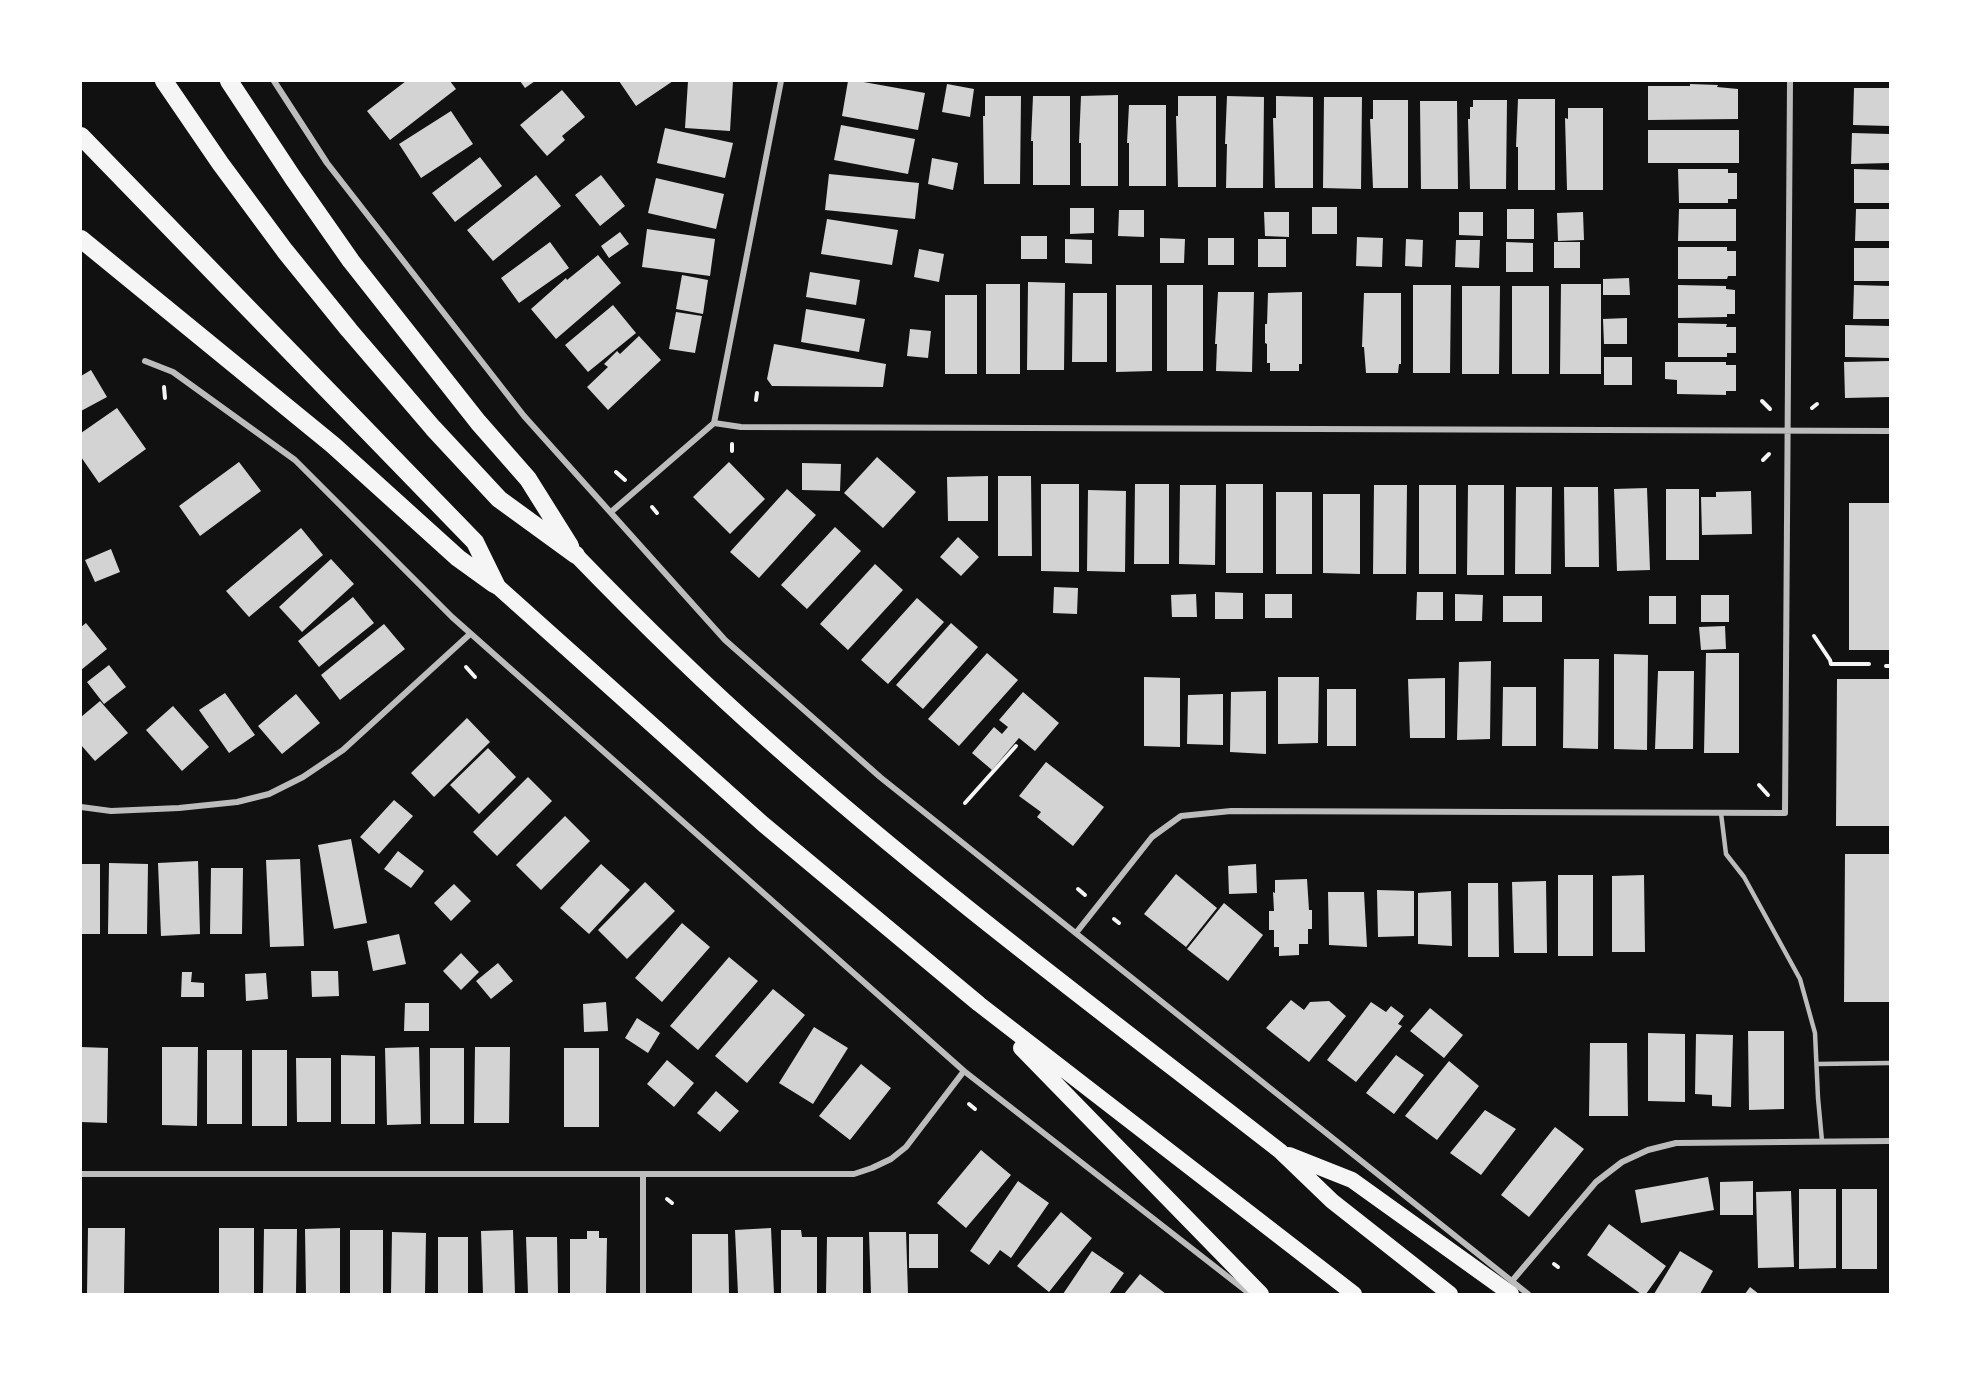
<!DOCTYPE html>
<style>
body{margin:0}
#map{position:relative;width:1971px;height:1375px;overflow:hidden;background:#111;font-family:Manrope,sans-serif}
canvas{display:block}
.frame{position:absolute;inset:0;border:82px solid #fff;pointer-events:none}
</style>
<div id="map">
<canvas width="1971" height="1375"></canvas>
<div class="frame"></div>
</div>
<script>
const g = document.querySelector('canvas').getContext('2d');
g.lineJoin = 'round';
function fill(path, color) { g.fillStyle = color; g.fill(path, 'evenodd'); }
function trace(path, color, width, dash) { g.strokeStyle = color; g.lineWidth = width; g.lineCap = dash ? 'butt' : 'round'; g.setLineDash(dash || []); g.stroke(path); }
fill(new Path2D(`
 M406 81H450L456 89 390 140 367 111Z
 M520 81H535L525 88Z
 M619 81H673L636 106Z
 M688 81H733L730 131 685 128Z
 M848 81H858L925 93 918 130 842 116Z
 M947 84 974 89 970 117 942 112Z
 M1690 84 1718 85 1717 87 1738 89V119L1648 120V86H1690Z
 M1854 88H1890V126L1853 125Z
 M562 90 585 117 562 136 565 140 547 156 520 125Z
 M1118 95V186H1081V143H1079L1081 96Z
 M985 96H1021L1020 184H984L983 116H985Z
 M1033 96H1070V185H1033V141H1031Z
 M1178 96H1216V187H1178L1176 116H1178Z
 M1227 96 1264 97 1263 188H1226L1227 144H1225Z
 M1276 96 1313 97V188H1275L1273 118H1276Z
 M1324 97H1362L1361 189 1323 188Z
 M1518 99H1555V190H1518V147H1516Z
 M1373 100H1408V188H1373L1370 119H1373Z
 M1473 100H1507L1506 189H1470L1468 119H1470V107H1473Z
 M1420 101H1457L1458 189H1421Z
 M1129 105H1166V186H1129V143H1127Z
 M1568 108H1603V190H1567L1565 118 1568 119Z
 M451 111 473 144 421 178 399 144Z
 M841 125 915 139 908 174 834 160Z
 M665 128 733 143 725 178 657 163Z
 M1648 130H1739V163H1648Z
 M1852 133 1890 134V163L1851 164Z
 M480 157 502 186 455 222 432 193Z
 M932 158 958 163 953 190 928 184Z
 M1678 169H1728V173H1737V199H1728V203H1679Z
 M1854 169 1890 170V203H1854Z
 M829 174 919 183 915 219 825 210Z
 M536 175 561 206 493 261 467 230Z
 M601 175 625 206 600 226 575 195Z
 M656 178 724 194 716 229 648 213Z
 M1312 207H1337V234H1312Z
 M1070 208H1094V233L1070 234Z
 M1507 209H1534V239H1507Z
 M1679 209H1736V241H1678Z
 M1856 209H1890V241H1855Z
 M1119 210H1144V237L1118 236Z
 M1264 212H1289V237L1265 236Z
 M1459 212H1483V236L1459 235Z
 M1583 212 1584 240 1558 241 1557 213Z
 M827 219 898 230 892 265 821 254Z
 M647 229 715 239 710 276 642 267Z
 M620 232 629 244 609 258 601 246Z
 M1021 236H1047V259H1021Z
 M1357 237 1383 238 1382 267 1356 266Z
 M1160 238 1185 239 1184 263H1160Z
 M1208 238H1234V265H1208Z
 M1065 239 1092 240V264L1065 263Z
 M1258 239H1286V267H1258Z
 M1406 239 1423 240 1422 267 1405 266Z
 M1456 240H1480L1479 268 1455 267Z
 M550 242 569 268 519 303 501 278Z
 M1506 242 1533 243V272H1506Z
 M1554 242H1580V268H1554Z
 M1678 247H1727V251H1736V276H1728L1727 279H1678Z
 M1854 248H1890V281H1854Z
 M919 249 944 254 939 282 914 277Z
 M598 255 621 283 556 339 531 309 566 278 567 280Z
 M810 272 860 280 856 305 806 297Z
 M682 275 708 280 703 314 676 309Z
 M1629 278 1630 295H1603V279Z
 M1028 282 1065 283 1064 370H1027Z
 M986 284H1020V374H986Z
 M1561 284H1601V374H1560Z
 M1116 285H1152V371L1116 372Z
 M1167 285H1203V371H1167Z
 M1413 285H1451L1450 373H1413Z
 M1678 285 1726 286V289L1735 290V314H1727V317L1678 318Z
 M1854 285 1890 286V319H1853Z
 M1462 286H1500L1499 374H1462Z
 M1512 286H1549V374H1512Z
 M1218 292H1254L1252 372 1216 371 1217 344H1215Z
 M1302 292V364H1299V371H1270V363H1267V344L1265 343V324H1267L1268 293Z
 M1073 293H1107V362H1072Z
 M1364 293H1401V364H1399L1398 373H1366L1364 347H1362Z
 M945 295H977V374H945Z
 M613 305 636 333 588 372 565 345Z
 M806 309 865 319 859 352 801 342Z
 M676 312 702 316 695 353 669 349Z
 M1627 318V344H1604L1603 319Z
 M1678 323 1727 324 1726 327H1736V353H1727V357H1678Z
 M1845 325 1890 326V358L1845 357Z
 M910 329 931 331 928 358 907 356Z
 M639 336 661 360 608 410 587 387 608 367 604 364 617 351 620 354Z
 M774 344 886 364 883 387 772 386 767 379Z
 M1604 357H1632V385H1604Z
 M1890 361V397L1845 398 1844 362Z
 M1665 362H1726V365H1736V391H1726V395L1677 394V380L1665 379Z
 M91 370 107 397 81 411V376Z
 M117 408 146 449 99 483 81 457V433Z
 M877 457 916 492 883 528 844 493Z
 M239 462 261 491 200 536 179 506Z
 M729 462 765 499 730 534 693 497Z
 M802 463 841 464 840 491 802 490Z
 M988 476V521H948L947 477Z
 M998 476H1031L1032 556H998Z
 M1041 484H1079V572L1041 571Z
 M1135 484H1169V564H1134Z
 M1226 484H1263V573H1226Z
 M1180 485H1216L1215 565 1179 564Z
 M1374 485H1407L1406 574H1373Z
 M1419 485H1456V574H1419Z
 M1468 485H1504V575H1467Z
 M1516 487H1552L1551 574H1515Z
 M1564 487H1598L1599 567H1565Z
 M1647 488 1650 570 1617 571 1614 489Z
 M787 489 816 515 759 578 730 552Z
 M1666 489H1699V560H1666Z
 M1088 490 1126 491 1125 572 1087 571Z
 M1751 491 1752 534 1702 535 1701 497H1716V492Z
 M1276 492H1312V574H1276Z
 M1323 494H1360V574L1323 573Z
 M1849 503H1890V650H1849Z
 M835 527 861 551 807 609 781 585Z
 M301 528 323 555 249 617 226 591Z
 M958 537 979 557 961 576 940 557Z
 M111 549 120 572 95 582 85 560Z
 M331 559 354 584 302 632 279 607Z
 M875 564 903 590 848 650 820 624Z
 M1054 587 1078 588 1077 614 1053 613Z
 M1215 592 1243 593V619H1215Z
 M1417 592H1443V620H1416Z
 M1196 594 1197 617H1172L1171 595Z
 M1265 594H1292V618H1265Z
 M1455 594 1483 595 1482 621H1455Z
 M1701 595H1729V622H1701Z
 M1503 596H1542V622H1503Z
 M1649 596H1676V624H1649Z
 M353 597 374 623 319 667 298 641Z
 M917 598 944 622 888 684 861 660Z
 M86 623 107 649 81 670V627Z
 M951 623 978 647 923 709 896 685Z
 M384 624 405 649 340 700 321 675Z
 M1725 626 1726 649 1701 650 1699 627Z
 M987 653 1018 680 959 746 928 719Z
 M1706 653H1739V753H1704Z
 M1614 654 1648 655 1647 750 1614 749Z
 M1564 659H1599L1598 749 1563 748Z
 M1491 661 1490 739 1457 740 1459 662Z
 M109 665 126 687 104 704 87 682Z
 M1658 671H1694L1693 749H1655Z
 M1144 677 1180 678V747L1144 746Z
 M1278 677H1319L1318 743 1278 744Z
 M1445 678V738H1410L1408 679Z
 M1837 679H1890V826H1836Z
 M1503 687H1536V746H1502Z
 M1327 689H1356V746H1327Z
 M1266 691V754L1230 752 1231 692Z
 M1023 692 1059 723 1035 751 1019 738 992 770 972 753 994 727 1002 734 1008 727 999 720Z
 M225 693 255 735 229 753 199 710Z
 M296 694 320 723 282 754 258 726Z
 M1223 694V745L1187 744 1188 695Z
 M100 701 128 733 95 761 81 745V717Z
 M173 706 209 747 182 771 146 730Z
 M467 718 490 742 434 797 411 773Z
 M488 748 516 777 479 814 450 785Z
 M1046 762 1104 807 1073 846 1037 817 1041 812 1019 796Z
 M528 777 552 801 497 856 473 832Z
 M394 800 413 816 379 854 360 837Z
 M565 816 590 841 541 890 516 865Z
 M351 839 367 923 334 929 318 845Z
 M398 851 424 871 411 888 384 869Z
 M1845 854H1890V1002H1844Z
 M300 859 304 946 270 947 266 860Z
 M198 861 200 934 161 936 158 863Z
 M109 863 148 864 147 934H108Z
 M81 864H100V934H81Z
 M601 864 630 890 589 934 560 908Z
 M1256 864 1257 893 1229 894 1228 866Z
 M211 868H243L242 934H210Z
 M1176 874 1217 908 1186 947 1144 914Z
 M1558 875H1593V956H1558Z
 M1644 875 1645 952H1612V876Z
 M1307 879 1309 910H1312V929H1308V944H1299V955L1279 956V947H1274V930H1269V911H1274L1273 892 1275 893V880Z
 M1546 881 1547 953H1514L1512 882Z
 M645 882 675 911 627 959 598 930Z
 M1468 883H1498L1499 957H1468Z
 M454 884 471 901 451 921 434 903Z
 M1377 890 1414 891V936L1378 937Z
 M1451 891 1452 946 1418 944V893Z
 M1328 892H1364L1367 947 1329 945Z
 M1224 903 1263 935 1228 981 1187 949Z
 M682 923 710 947 662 1002 635 978Z
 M399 934 406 964 373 971 367 941Z
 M461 953 479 972 461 990 443 971Z
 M729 957 758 981 698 1050 670 1026Z
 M498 963 513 981 491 999 476 981Z
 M311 971H338L339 996 312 997Z
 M182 972H192L191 982 204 983V997H181Z
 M266 973 268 999 246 1001 245 974Z
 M773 989 805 1015 747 1083 715 1056Z
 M1291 1000 1304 1010 1310 1002 1329 1001 1346 1016 1309 1062 1266 1028Z
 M606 1002 608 1031 584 1032 583 1004Z
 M1371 1002 1386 1012 1391 1006 1404 1016 1398 1024 1402 1026 1356 1082 1327 1060Z
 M405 1003H429V1031H404Z
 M1430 1008 1463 1035 1444 1058 1410 1031Z
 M637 1018 660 1033 648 1053 625 1038Z
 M814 1027 848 1048 813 1104 779 1083Z
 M1748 1031H1784V1109L1749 1110Z
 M1648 1033 1685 1034V1102L1648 1101Z
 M1696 1034 1733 1035 1731 1107 1712 1106V1095L1695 1094Z
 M1590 1043H1627L1628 1116H1589Z
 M81 1047 108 1048 107 1123 81 1122Z
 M162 1047H198L197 1126 162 1125Z
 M419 1047 421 1124 387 1125 385 1048Z
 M475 1047H510L509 1123H474Z
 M430 1048H464V1124H430Z
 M564 1048H599V1127H564Z
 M207 1050H242V1124H207Z
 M252 1050H287V1126H252Z
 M341 1055 375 1056V1124H341Z
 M1396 1055 1424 1075 1394 1114 1366 1093Z
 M296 1058H331V1122H297Z
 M667 1060 694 1083 674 1107 647 1084Z
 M1449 1061 1479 1086 1437 1140 1405 1116Z
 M861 1064 891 1088 850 1140 819 1116Z
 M716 1091 739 1111 720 1132 697 1113Z
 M1485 1110 1516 1129 1481 1175 1450 1153Z
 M1555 1127 1584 1149 1529 1217 1501 1195Z
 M981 1150 1011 1175 966 1228 937 1203Z
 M1708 1177 1714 1210 1641 1223 1635 1190Z
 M1018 1181 1049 1203 1011 1258 1000 1250 989 1265 970 1251Z
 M1753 1181V1215H1720V1182Z
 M1799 1189H1836V1268L1799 1269Z
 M1842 1189H1877V1269H1842Z
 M1791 1191 1794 1267 1758 1268 1756 1192Z
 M1061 1212 1092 1238 1049 1292 1017 1266Z
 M1609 1224 1666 1266 1646 1294H1641L1587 1255Z
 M88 1228H125L124 1294H87Z
 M219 1228H254V1294H219Z
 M340 1228V1294H306L305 1229Z
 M771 1228 774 1294H738L735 1230Z
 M264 1229H297L296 1294H263Z
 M350 1230H383V1294H350Z
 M513 1230 515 1294H483L481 1231Z
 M781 1230H801L802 1237H817V1294H781Z
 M587 1231H599V1238H607L606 1294H570V1239H587Z
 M392 1232 426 1233 425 1294H391Z
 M869 1232H906L908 1294H871Z
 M692 1234H728L729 1294H692Z
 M909 1234H938V1268H909Z
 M438 1237H468V1294H438Z
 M526 1237H557L558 1294H528Z
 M827 1237H863V1294H826Z
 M1092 1251 1124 1273 1109 1294H1063Z
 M1680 1251 1713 1271 1700 1294H1654Z
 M1140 1274 1166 1294H1124Z
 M1750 1287 1759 1294H1745Z`), '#d3d3d3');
trace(new Path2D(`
 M164 387 165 398
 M756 400 757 393
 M1762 401 1770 409
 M1812 408 1817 404
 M732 451V444
 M1763 460 1769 454
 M616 472 625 480
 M652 507 657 513
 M1814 636 1830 660 1831 664H1869
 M1886 666H1890
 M466 667 475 677
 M1759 785 1768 795
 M965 803 1016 746
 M1078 889 1085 895
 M1114 919 1119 923
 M969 1104 975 1109
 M667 1199 672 1203
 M1554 1264 1558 1267`), '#f5f5f5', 4);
trace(new Path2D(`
 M1721 813 1726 854 1744 877 1800 979 1815 1033 1818 1098 1822 1141
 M1817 1064 1890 1063`), '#bcbcbc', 4.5);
trace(new Path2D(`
 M274 81 327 163 524 416 725 640 880 777 1528 1294
 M145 361 173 372 295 460 452 617 964 1071 1250 1294
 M714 423 741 427 1890 431
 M714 423 781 81
 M611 512 714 423
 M81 807 111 811 179 808 237 802 269 794 303 777 343 750 470 634
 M1076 933 1152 837 1181 816 1231 811 1785 813 1790 81
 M81 1174H854L872 1168 891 1159 906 1147 964 1071
 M643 1174V1294
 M1512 1281 1596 1182 1622 1162 1648 1150 1676 1143 1890 1141`), '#bcbcbc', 6);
trace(new Path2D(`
 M576 555C638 619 702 682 769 741 932 886 1108 1017 1280 1151L1332 1201 1450 1294
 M496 585 763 824 979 1004 1354 1294
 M1021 1048 1261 1294
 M1289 1155 1352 1180 1511 1294`), '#f5f5f5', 16);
trace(new Path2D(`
 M164 81 220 163 285 251 349 330 433 428 499 499 576 555
 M229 81 293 178 351 261 478 422 528 479 570 546
 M81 136 475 542 496 585
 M81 239 333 445 458 558 494 584`), '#f5f5f5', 18);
</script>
